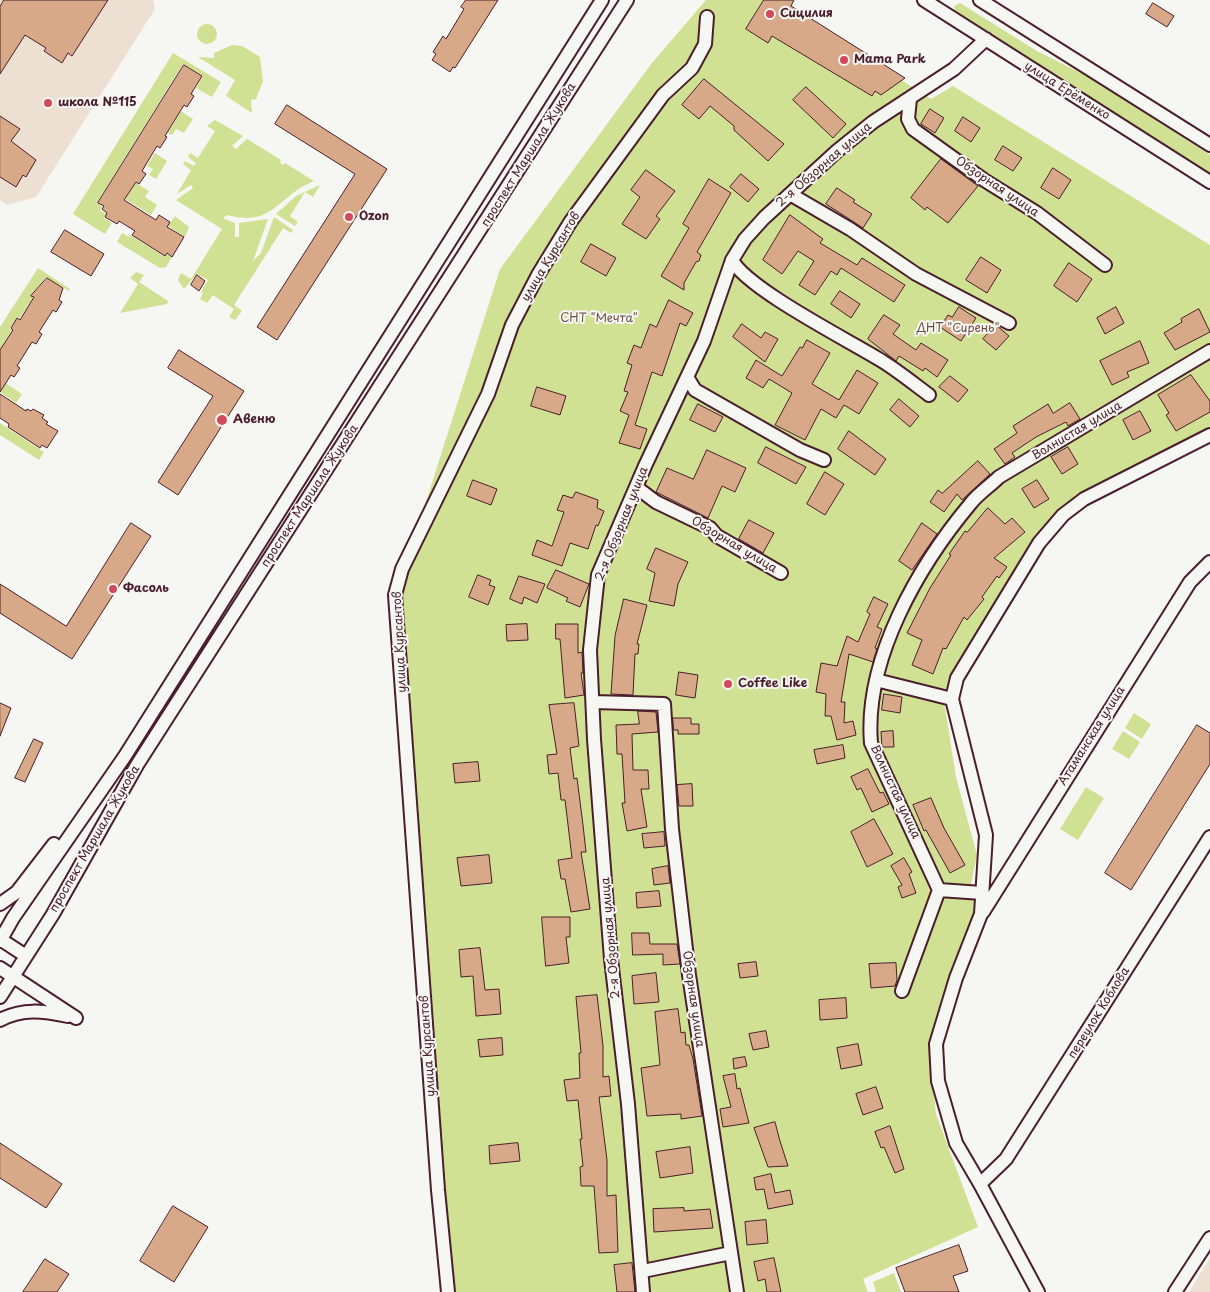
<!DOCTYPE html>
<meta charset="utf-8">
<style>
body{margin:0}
canvas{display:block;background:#f6f6f2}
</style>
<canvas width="1210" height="1292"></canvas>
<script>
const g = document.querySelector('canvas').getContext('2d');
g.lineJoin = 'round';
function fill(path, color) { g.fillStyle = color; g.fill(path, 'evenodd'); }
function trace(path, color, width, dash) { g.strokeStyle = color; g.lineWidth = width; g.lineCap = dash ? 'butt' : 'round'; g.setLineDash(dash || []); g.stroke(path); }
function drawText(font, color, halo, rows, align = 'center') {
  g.font = font + ' "Playpen Sans",sans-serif'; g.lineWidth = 4; g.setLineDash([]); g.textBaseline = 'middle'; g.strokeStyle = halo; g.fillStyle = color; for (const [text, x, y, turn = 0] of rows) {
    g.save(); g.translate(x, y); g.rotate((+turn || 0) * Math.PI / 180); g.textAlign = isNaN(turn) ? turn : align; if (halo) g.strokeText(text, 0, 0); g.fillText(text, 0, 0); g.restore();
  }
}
fill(new Path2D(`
 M0 0H153L155 9 36 197 7 205 0 200Z
 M1210 1258V1292H1189Z`), '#eddfd2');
fill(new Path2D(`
 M706 0H776L931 99 953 86 1210 245V430L1075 496 1035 537 1007 581 944 701 956 777 977 855 969 893 981 903 929 1052 936 1114 978 1227 863 1279 868 1292H450L421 1013 389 618 500 269 652 63Z
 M960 3 1037 51 1085 75 1210 155V173L955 11 954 6Z
 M197 34a10 10 0 1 1 20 0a10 10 0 1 1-20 0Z
 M232 45 242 46 260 57 263 81 256 99 251 100 252 113 226 96 235 80 198 57 214 58V53Z
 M173 53 221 82 212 97 196 88 203 76 183 64 97 203 102 207 100 210 106 214 104 218 112 223 105 234 73 214Z
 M181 111 193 119 184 133 176 129 172 135 168 133Z
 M215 120 243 136 232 146 236 149 247 139 281 160 280 163 283 165 285 163 314 181C277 196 273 228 227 215L223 218 235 223V237H239V223L268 219 253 261 261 253 274 217 293 230 291 233 283 228 234 305 242 311 235 320 229 317 234 309 213 295 207 303 200 299 203 293 201 292 208 280 197 274 184 289 178 280 181 273 191 279 222 229 176 200 193 188 191 185 177 194 191 170 183 164 185 161 194 166 196 163 188 157 190 153 198 158 215 131 207 126Z
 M155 153 167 161 156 179 149 175 153 169 147 166Z
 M136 183 149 191 145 197 157 205 151 215 125 199Z
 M320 185 313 197 305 192 290 216 298 222 295 226 276 214 296 196Z
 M175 216 189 227 185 237 168 226Z
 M122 233 129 237 130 235 165 257 167 254 172 257 166 267 160 268 117 242Z
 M38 268 70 289 69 291 46 277 31 296 33 298 19 319 17 317 10 328 12 330 0 349V327Z
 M136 272 144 275 139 282 168 301 167 304 120 313 138 284 130 278Z
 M4 382 22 394 16 403 0 392Z
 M0 423 44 452 39 460 0 435Z
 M1134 713 1151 724 1142 739 1125 728Z
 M1123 731 1140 742 1129 759 1112 749Z
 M1086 787 1104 798 1078 840 1060 829Z
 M894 1273 901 1292H876L873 1282Z`), '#d1e194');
const building = new Path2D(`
 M4 0H108L72 56 68 53 62 63 44 51 46 48 25 35 0 74V7Z
 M466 0H498L455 68 453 67 450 72 432 60 436 54 433 52 443 36 446 39 464 9 461 7Z
 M764 0H794L791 6 905 78 881 95 875 91 872 96 772 36 768 43 746 29Z
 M1153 3 1174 16 1167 27 1146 14Z
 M184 65 202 76 191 94 194 96 187 107 184 105 165 136 167 137 160 148 157 146 142 171 146 174 139 184 136 182 124 200 156 220 159 215 170 222 167 227 184 237 172 257 167 253 165 256 132 235 135 231 119 221 117 224 105 217 107 213 102 209 104 206 98 203Z
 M704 79 784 144 768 161 734 130V126L710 106 699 119 682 105Z
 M806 87 846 124 833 138 793 100Z
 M287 105 387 169 277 340 257 327 355 174 275 124Z
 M930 109 944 118 935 133 921 124Z
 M0 116 20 129 11 141 36 160 26 177 23 175 16 187 0 177Z
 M963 117 980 128 971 142 955 131Z
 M1003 146 1022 158 1013 171 995 160Z
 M941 159 978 186 948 223 927 207 925 210 911 198Z
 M1053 168 1071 180 1059 199 1041 188Z
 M646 170 675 191 656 216 660 219 646 239 622 224 640 197 631 190Z
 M741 174 759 189 748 202 730 187Z
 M709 179 731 193 697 252 701 255 699 261 696 262 684 283V290L661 276 689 228 683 224Z
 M837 188 855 200 853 202 872 214 863 228 826 204Z
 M790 215 823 239 820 243 857 265 862 258 905 285 894 302 841 268 837 275 831 271 815 295 799 285 814 261 798 251 782 274 763 260Z
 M65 230 104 254 91 276 51 252Z
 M591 244 616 258 606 276 581 262Z
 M981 257 1001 270 987 293 966 280Z
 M1069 263 1092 279 1077 302 1054 286Z
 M197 275 205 281 199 291 191 285Z
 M47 278 63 288 59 300 62 302 56 312 53 310 39 332 42 334 36 344 32 342 17 366 20 368 14 377 11 375 0 392V350L13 330 11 328 17 318 20 320 34 297 31 296Z
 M840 291 860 304 851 318 831 304Z
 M669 300 693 313 686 326 680 323 662 376 652 372 635 425 647 429 640 449 619 443 629 415 620 411 628 392 624 391 632 365 627 363 634 345 641 348 650 324 656 327Z
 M959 307 976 318 961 341 940 327 948 315 952 317Z
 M1116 307 1124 323 1105 334 1097 318Z
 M1199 309 1210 332 1175 350 1164 333 1182 322 1181 319Z
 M884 315 900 325 893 334 916 350 921 343 948 360 937 377 925 368 923 371 899 356 896 361 868 339Z
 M742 324 761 338 765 332 778 339 765 362 733 337Z
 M996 325 1009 336 996 350 983 339Z
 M807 340 830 353 812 384 839 400 857 370 878 383 859 414 844 405 836 418 821 409 805 440 775 425 792 393 769 379 763 388 746 378 756 360 782 376 800 347 802 348Z
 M1140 341 1149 363 1127 372 1129 377 1112 385 1100 361Z
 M179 350 244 391 178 495 158 482 213 396 168 368Z
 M1191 375 1210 401V412L1176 431 1166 415 1169 413 1158 395Z
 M950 376 968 390 958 402 939 387Z
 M537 387 566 396 560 415 531 406Z
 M0 394 26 411 27 409 31 411 33 409 44 415 42 418 48 422 46 424 58 431 47 448 42 445 40 448 8 427 9 424 0 418Z
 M899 399 919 416 910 427 890 410Z
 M1070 403 1080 419 1068 426 1066 422 1036 437 1012 453 1015 457 1005 464 994 449 1017 433 1013 426 1048 404 1053 413Z
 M698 404 723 417 715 432 690 420Z
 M1140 411 1151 431 1133 440 1123 420Z
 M849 431 886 459 875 475 838 449Z
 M766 447 806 467 796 484 758 463Z
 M1068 447 1078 464 1062 474 1051 457Z
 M707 450 746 468 735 492 722 486 708 518 656 492 667 468 693 479Z
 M978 461 990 474 962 500 957 494 944 512 930 502 938 490 942 493Z
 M825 472 844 484 825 515 807 504Z
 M473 480 497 489 491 505 467 496Z
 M1037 480 1049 499 1034 508 1022 489Z
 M576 492 598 500 597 508 604 511 598 526 596 525 588 549 570 543 562 566 532 555 537 540 552 546 564 512 557 510 563 495 572 498Z
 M988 508 1005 524 1012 518 1025 532 994 558 1007 567 999 578 997 576 982 597 984 599 967 620 964 617 946 649 943 648 933 674 912 665 922 640 907 633 930 588 951 555 949 554 965 531 967 532Z
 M749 520 774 533 763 553 739 539Z
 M131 523 151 536 72 659 0 613V584L66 626Z
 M922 523 937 534 912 570 899 561Z
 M656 548 688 562 678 584 674 606 649 601 655 573 647 569Z
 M556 570 589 584 580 607 566 601 568 598 547 588Z
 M478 575 491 580 489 585 495 587 488 605 469 597Z
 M519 576 545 584 537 603 524 597 522 604 510 599Z
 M874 597 888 604 877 627 882 629 875 648 877 649 873 662 849 654 841 702H845L844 723 853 721 856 735 837 740 831 716H825L826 694 816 692 821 663 837 666 847 636 858 642 870 614 867 612Z
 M624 599 647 605 637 644H639L638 654H635L633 695 611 694 615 636Z
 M527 624 528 640 507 641 506 625Z
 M556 624H578V653L582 652 583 673H581L584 695 565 698 560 639H556Z
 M679 672 698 675 695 698 676 695Z
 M884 694 902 697 900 713 882 710Z
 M0 703 11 708 0 736Z
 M574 703 579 746 570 748 574 779 577 778 583 825 586 852H581L590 909 571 912 565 879H561L558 860 572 858 565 800H561L558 773 549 774 547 755 557 754 549 705Z
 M638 711 656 712 658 732 632 734 633 770H648L649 789H641L647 827 627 831 622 803H625L622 754H617L616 725 639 724Z
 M673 718H691V724H699V734H678V730H674Z
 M1197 725 1210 733V764L1131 890 1105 873Z
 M893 731 894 747H882L881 732Z
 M34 739 43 743 25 782 15 778Z
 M843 745 845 758 817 764 814 750Z
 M478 762 480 781 455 783 453 764Z
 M868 769 880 793 883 792 889 804 872 812 861 788 857 790 851 777Z
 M692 784 693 806H679L677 785Z
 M931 798 944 828 965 865 950 873 926 830 924 831 913 805Z
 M874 819 893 854 867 867 851 832Z
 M664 832 665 846 644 848 642 834Z
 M489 855 492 883 461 886 457 858Z
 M904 858 912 872 909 874 916 893 902 898 898 887 902 885 891 866Z
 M668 866 670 883 654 885 652 869Z
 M659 891 661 906 637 908 636 893Z
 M542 917H570V937H566L569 963 546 966Z
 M632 933H649L650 944H677L680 964 663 965V954L633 955Z
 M480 948 485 990 499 989 501 1014 476 1016 473 976 461 977 459 950Z
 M756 962 758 976 740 978 738 964Z
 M896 963 897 980 895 986 871 988 869 964Z
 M656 973 659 1002 634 1004 632 976Z
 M597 995 603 1046V1077L609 1076 611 1096 599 1097 607 1160V1196L616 1195 618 1252 599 1253 594 1186H581L580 1167 583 1166 580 1139H582L578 1100 567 1101 564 1080 580 1078 579 1053H581L576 997Z
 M846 998 847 1018 820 1020 819 1000Z
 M678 1009 681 1033 685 1032 686 1045H689L693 1059 702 1116 681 1119V1114L647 1116 641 1068 660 1065 655 1012Z
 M766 1031 769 1047 753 1050 749 1034Z
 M502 1038 503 1055 480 1057 478 1040Z
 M858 1044 862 1065 841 1069 837 1048Z
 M745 1057 747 1066 734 1069 733 1059Z
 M735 1074 737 1089 740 1088 749 1123 723 1127 720 1109 731 1107 723 1076Z
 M876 1087 883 1108 863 1115 856 1094Z
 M775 1122 780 1141 788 1166 768 1167 754 1128Z
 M890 1126 904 1169 895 1173 884 1147 881 1148 875 1132Z
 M0 1143 62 1184 46 1208 0 1178Z
 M518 1143 520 1161 490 1164 489 1146Z
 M690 1147 693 1173 660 1178 656 1152Z
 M771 1174 775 1193 790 1190 793 1204 768 1209 764 1189 756 1190 754 1178Z
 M173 1206 208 1227 174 1282 140 1261Z
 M684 1208V1211L710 1209 713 1228 654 1232 653 1209Z
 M766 1220 768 1243 747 1245 745 1222Z
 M959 1245 968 1271 953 1276 959 1292H905L896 1268Z
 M774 1258 781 1292H767L765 1279 758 1281 754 1262Z
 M45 1259 69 1274 57 1292H23Z
 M632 1263 635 1292H617L614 1265Z`);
fill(building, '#d7a988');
trace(building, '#4a1f2b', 1);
const minor = new Path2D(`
 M924 0 1210 182
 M980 0 1210 145
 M910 99 908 119 913 129 984 180 1037 213 1105 265
 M790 194 850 229 916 274 1009 323
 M732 260C747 289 850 341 882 361 898 371 913 383 929 395
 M687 377 695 390 800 450 824 460
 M636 487 656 502 710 528 717 536 781 573
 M876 680 952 699
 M594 702 664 704 672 829 689 975 737 1292
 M939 890 982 893
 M0 904 17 892 54 844
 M983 912 1190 582 1210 562
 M0 939 26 956
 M0 941 13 918 125 756 602 0
 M0 968 76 1018
 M902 991 939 890 871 743C864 659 919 565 971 503 979 493 990 486 999 477L1210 351
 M0 997 53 914 137 765 627 0
 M0 1020C23 1008 43 1011 68 1016
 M980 1184 1006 1159 1210 837
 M643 1271 731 1253
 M448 1292 438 1190 395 595 402 569 488 394 512 325 538 275 571 221 663 95 692 68 705 44 707 17
 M643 1292 628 1104 611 959 594 739 590 650 598 575 645 466 704 341 732 260 745 239 764 218 837 151 873 122 954 69 986 39
 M1038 1292 980 1184 956 1143 938 1081 936 1044 956 978 981 914 986 835 952 699 957 678 1039 543 1063 515 1084 499 1210 435
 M1175 1292 1210 1238`);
trace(minor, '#4a1f2b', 16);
trace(minor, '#f6f6f2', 12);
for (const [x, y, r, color] of [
 [770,14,5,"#d1495b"],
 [844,60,5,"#d1495b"],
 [48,103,5,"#d1495b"],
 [349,217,5,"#d1495b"],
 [222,420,6,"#d1495b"],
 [113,589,5,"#d1495b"],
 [728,684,5,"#d1495b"]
]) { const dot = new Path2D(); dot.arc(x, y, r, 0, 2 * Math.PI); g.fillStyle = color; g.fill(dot); trace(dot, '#f6f6f2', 2); }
drawText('bold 12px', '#4a1f2b', '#f6f6f2', [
 ["Сицилия",780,14],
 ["Mama Park",854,60],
 ["школа №115",58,103],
 ["Ozon",359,217],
 ["Авеню",233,420],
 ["Фасоль",123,589],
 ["Coffee Like",738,684]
], 'left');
drawText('12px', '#4a1f2b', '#f6f6f2', [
 ["улица Ерёменко",1067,91,32],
 ["проспект Маршала Жукова",529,155,-58],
 ["2-я Обзорная улица",824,165,-41],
 ["Обзорная улица",997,187,34],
 ["улица Курсантов",551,257,-59],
 ["Волнистая улица",1077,431,-31],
 ["проспект Маршала Жукова",310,496,-57],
 ["2-я Обзорная улица",622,524,-68],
 ["Обзорная улица",734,545,31],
 ["улица Курсантов",400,642,-93],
 ["Атаманская улица",1092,736,-58],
 ["Волнистая улица",895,792,65],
 ["проспект Маршала Жукова",95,839,-60],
 ["2-я Обзорная улица",611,938,-95],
 ["Обзорная улица",693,999,82],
 ["переулок Коблова",1099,1013,-58],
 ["улица Курсантов",428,1046,-94]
]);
drawText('12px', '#6c5045', '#f6f6f2', [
 ["СНТ \"Мечта\"",599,319],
 ["ДНТ \"Сирень\"",958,329]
]);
</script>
